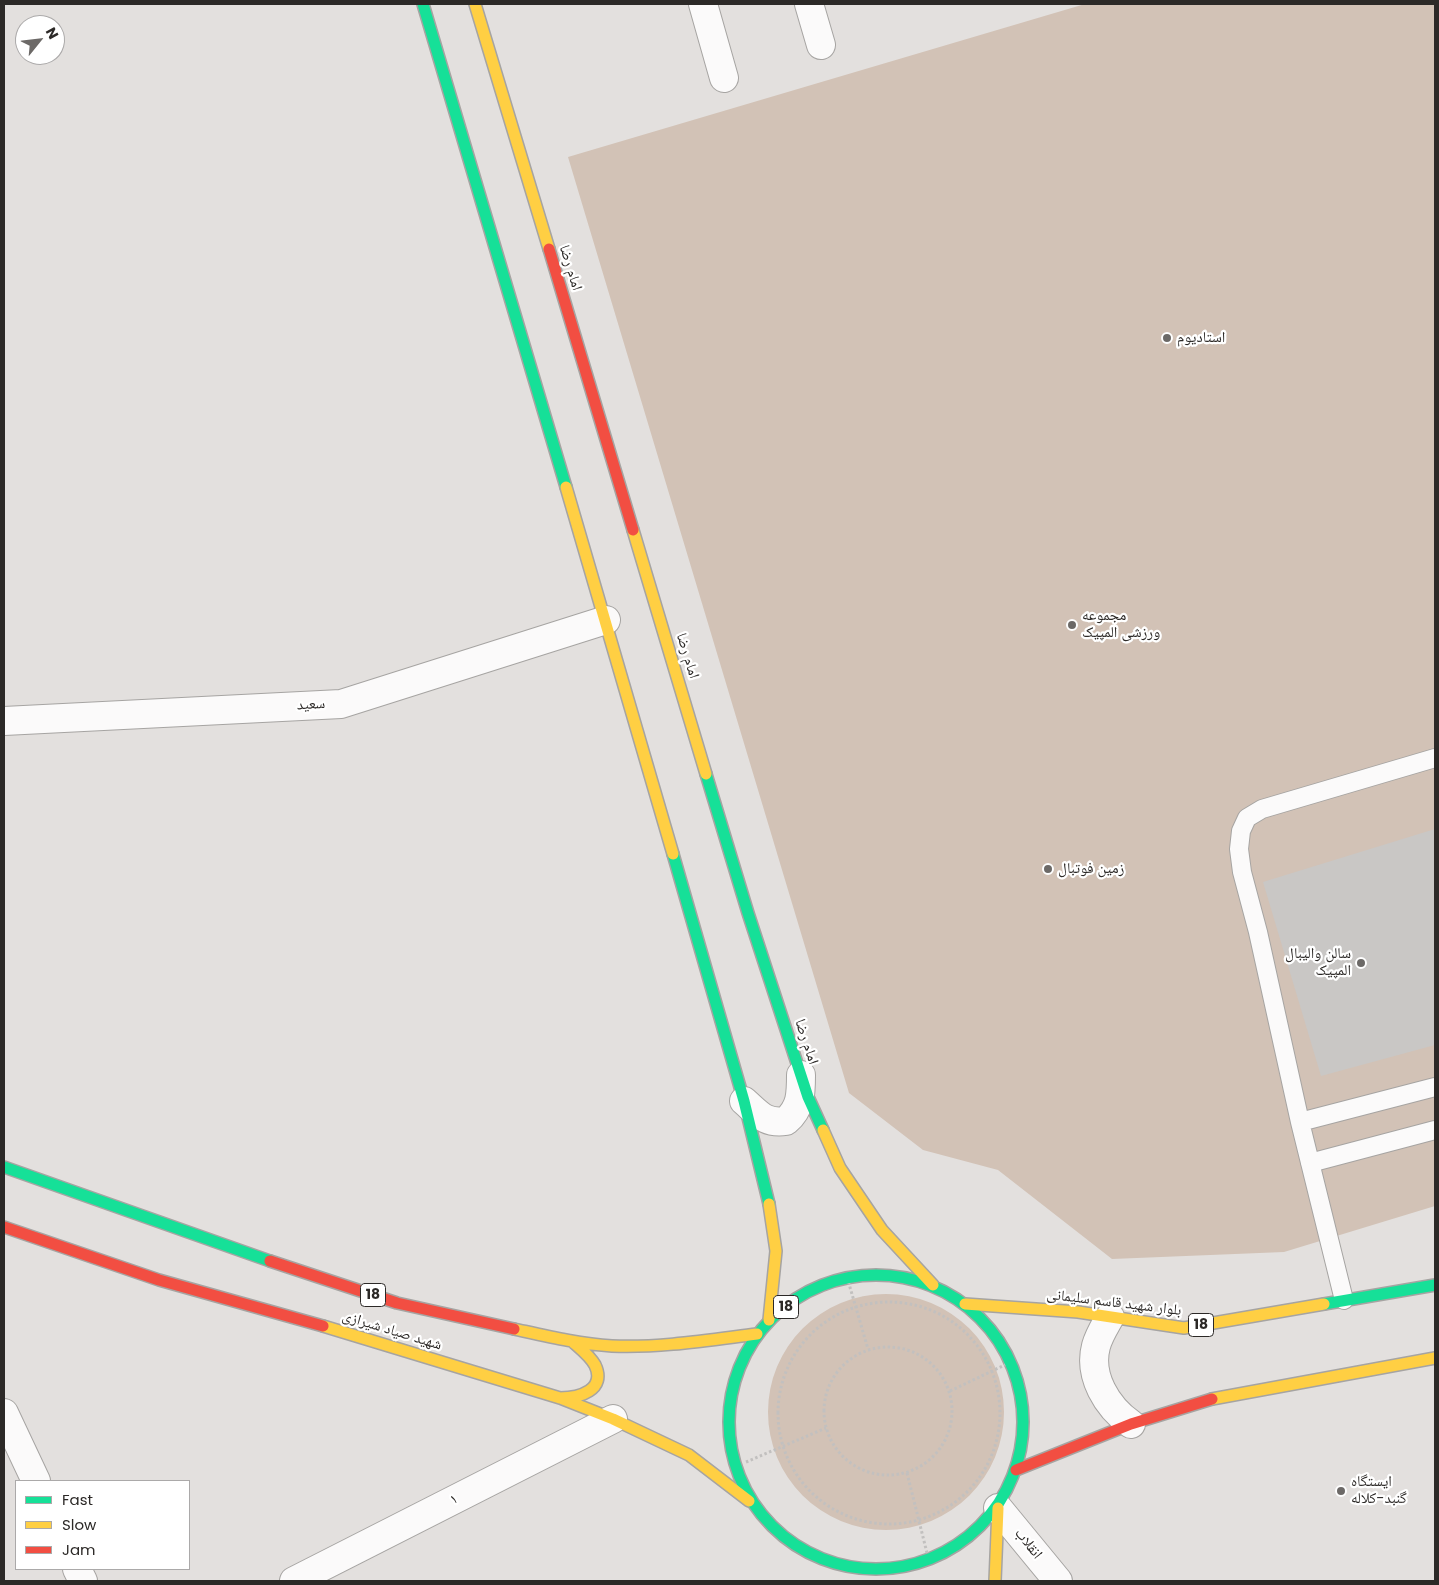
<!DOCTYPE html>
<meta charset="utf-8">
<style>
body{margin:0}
#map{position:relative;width:1439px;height:1585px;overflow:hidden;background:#e3e0de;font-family:Poppins,sans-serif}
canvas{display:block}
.frame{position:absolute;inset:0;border:5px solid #2c2927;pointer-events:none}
.legend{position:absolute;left:15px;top:1480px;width:175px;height:90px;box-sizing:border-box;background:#fff;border:1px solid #aba9a9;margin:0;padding:6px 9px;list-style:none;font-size:15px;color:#2c2927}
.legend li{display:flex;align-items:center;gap:10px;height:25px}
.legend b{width:25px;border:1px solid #aba9a9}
.north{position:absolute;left:15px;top:15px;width:50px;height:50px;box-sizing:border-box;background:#fff;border:1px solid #aba9a9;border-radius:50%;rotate:61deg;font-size:14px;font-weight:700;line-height:20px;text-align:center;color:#2c2927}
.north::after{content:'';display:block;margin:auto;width:18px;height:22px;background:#6c6967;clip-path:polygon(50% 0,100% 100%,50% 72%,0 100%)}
</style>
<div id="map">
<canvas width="1439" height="1585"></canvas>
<div class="frame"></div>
<ul class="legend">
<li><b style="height:6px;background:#16e098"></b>Fast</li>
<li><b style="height:6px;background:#ffcf43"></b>Slow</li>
<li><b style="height:6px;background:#f24e42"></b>Jam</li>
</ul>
<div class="north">N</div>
</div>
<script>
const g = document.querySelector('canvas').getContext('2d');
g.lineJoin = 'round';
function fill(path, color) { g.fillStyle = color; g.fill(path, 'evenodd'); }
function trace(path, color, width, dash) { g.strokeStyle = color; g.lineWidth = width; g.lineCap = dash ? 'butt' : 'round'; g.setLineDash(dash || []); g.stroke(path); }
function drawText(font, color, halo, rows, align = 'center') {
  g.font = font + ' Poppins,"Noto Naskh Arabic",sans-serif'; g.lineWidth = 4.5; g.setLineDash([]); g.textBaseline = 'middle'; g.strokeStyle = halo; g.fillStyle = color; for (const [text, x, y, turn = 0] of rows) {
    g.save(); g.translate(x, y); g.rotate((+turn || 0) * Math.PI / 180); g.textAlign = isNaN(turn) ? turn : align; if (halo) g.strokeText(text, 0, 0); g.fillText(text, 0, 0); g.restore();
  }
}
fill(new Path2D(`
 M1085 4H1435V1206L1284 1252 1112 1259 998 1170 923 1150 849 1093 568 157Z
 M768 1412a118 118 0 1 1 236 0a118 118 0 1 1-236 0Z`), '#d2c2b6');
fill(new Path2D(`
 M1435 829V1045L1321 1076 1263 882Z`), '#c9c7c5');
const lane = new Path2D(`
 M1300 1122 1435 1087
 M1310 1163 1435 1130
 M1344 1300 1300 1122 1258 932 1242 872 1239 849 1241 831 1247 818 1262 809 1435 758`);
const street = new Path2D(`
 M703 4 724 78
 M809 4 821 45
 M4 721 341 704 606 620
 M744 1101C759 1114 765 1124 786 1121 801 1108 801 1094 801 1075
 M1110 1317C1105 1326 1099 1335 1096 1346 1088 1376 1107 1407 1131 1424
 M4 1413 36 1481
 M998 1508 1058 1581
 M77 1569 83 1581
 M294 1581 613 1419`);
const fast = new Path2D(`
 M423 4 566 487
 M706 774 748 913 808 1097 823 1130
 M673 854 744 1101 769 1204
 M4 1167 270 1261
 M729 1422a147 147 0 1 1 294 0a147 147 0 1 1-294 0Z
 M1324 1304 1435 1285`);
const slow = new Path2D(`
 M475 4 549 249
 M566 487 673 854
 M633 530 706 774
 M823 1130 840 1168 882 1230 933 1285
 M769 1204 776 1251 769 1320
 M965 1304 1078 1312 1184 1328 1324 1304
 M323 1326 560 1398 613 1419 689 1455 749 1501
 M514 1329C546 1336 579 1344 612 1346 660 1348 709 1340 757 1334
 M560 1398C579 1398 607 1390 595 1365 590 1356 581 1349 573 1342
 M1212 1399 1435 1358
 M995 1581 998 1508`);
const jam = new Path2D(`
 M549 249 633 530
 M4 1227 159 1280 323 1326
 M270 1261 397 1303 514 1329
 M1016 1470 1131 1424 1212 1399`);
trace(lane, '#a6a4a2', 20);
trace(street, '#a6a4a2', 30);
trace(fast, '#a6a4a2', 14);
trace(slow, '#a6a4a2', 14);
trace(jam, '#a6a4a2', 14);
trace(new Path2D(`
 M847 1277 868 1349
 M778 1413a111 111 0 1 1 222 0a111 111 0 1 1-222 0Z
 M824 1411a64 64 0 1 1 128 0a64 64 0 1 1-128 0Z
 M950 1391 1011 1362
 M746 1462 826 1428
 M907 1473 929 1561`), '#c2c0bf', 3, [2.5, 2.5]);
trace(lane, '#fbfafa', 18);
trace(street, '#fbfafa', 28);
trace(fast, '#16e098', 11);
trace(slow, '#ffcf43', 11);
trace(jam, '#f24e42', 11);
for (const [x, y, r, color] of [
 [1167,338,5,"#6c6967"],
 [1072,625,5,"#6c6967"],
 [1048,869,5,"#6c6967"],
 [1361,963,5,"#6c6967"],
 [1341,1491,5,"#6c6967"]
]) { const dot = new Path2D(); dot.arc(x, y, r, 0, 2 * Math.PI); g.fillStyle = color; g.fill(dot); trace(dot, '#fff', 2); }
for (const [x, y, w] of [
 [373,1295,25],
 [786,1307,25],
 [1201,1325,25]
]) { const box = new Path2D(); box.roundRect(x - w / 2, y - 11.5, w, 23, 4); g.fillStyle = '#fff'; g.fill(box); trace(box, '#2c2927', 1); }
drawText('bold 14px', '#2c2927', null, [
 ["18",373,1295],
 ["18",786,1307],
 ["18",1201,1325]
]);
drawText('15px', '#2c2927', '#fff', [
 ["امام رضا",570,268,73],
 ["امام رضا",687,656,73],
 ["سعید",311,705,-3],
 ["امام رضا",806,1042,72],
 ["بلوار شهید قاسم سلیمانی",1114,1303,7],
 ["شهید صیاد شیرازی",392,1331,17],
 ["۱",454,1500,-27],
 ["انقلاب",1028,1544,51]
]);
drawText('15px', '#2c2927', '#fff', [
 ["استادیوم",1177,338],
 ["مجموعه",1082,616],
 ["ورزشی المپیک",1082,633],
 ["زمین فوتبال",1058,869],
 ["سالن والیبال",1351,954,"right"],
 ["المپیک",1351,971,"right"],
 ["ایستگاه",1351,1482],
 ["گنبد-کلاله",1351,1499]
], 'left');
</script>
